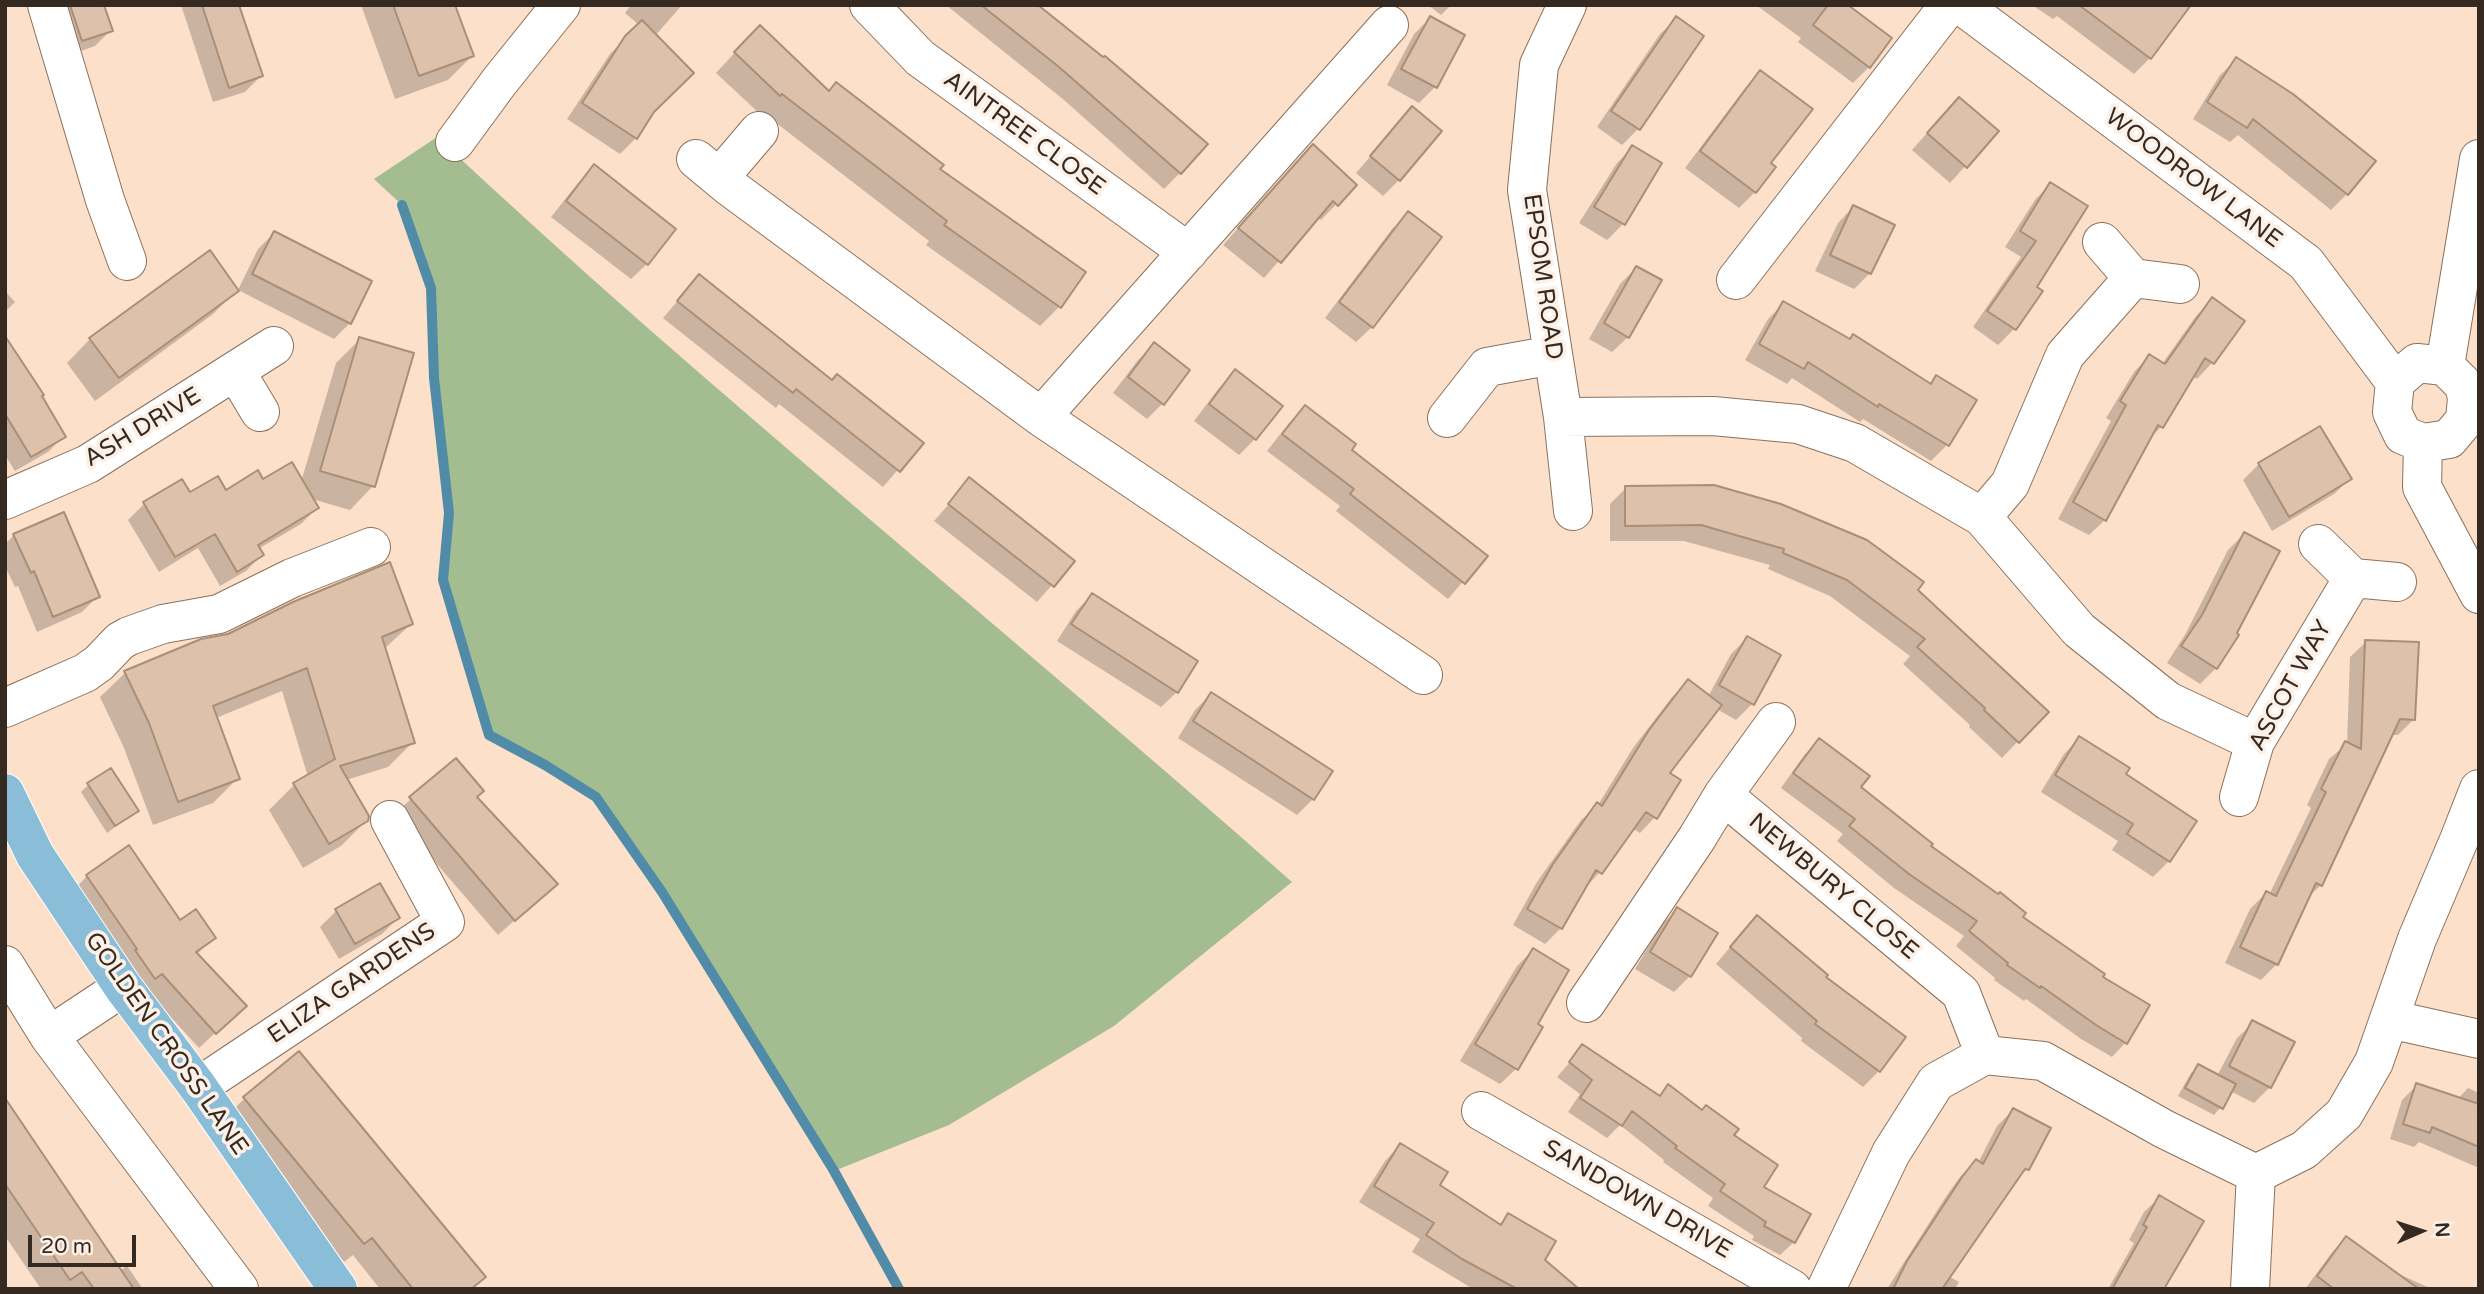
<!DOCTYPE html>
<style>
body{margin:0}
#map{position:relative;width:2484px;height:1294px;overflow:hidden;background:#fde0c9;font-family:"Varela Round",sans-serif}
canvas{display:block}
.frame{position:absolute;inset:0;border:7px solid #352a22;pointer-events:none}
.north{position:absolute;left:2386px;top:1196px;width:70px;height:70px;-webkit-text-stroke:5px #fcf0e7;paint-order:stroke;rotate:87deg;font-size:19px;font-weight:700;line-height:28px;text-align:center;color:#352a22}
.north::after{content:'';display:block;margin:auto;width:24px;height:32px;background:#352a22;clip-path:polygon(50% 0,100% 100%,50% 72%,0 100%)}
.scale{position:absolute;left:28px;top:1235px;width:108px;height:32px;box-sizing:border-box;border:4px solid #352a22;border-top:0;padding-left:9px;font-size:21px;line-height:24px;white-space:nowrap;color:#352a22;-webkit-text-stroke:5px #fcf0e7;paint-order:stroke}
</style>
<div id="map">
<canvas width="2484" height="1294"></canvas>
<div class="frame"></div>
<div class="north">N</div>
<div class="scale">20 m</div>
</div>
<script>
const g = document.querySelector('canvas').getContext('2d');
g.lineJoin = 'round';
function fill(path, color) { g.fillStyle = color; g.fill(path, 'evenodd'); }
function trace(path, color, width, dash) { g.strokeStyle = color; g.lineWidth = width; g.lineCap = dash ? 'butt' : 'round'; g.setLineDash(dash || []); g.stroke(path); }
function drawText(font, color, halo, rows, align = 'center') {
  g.font = font + ' "Varela Round",sans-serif'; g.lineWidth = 7; g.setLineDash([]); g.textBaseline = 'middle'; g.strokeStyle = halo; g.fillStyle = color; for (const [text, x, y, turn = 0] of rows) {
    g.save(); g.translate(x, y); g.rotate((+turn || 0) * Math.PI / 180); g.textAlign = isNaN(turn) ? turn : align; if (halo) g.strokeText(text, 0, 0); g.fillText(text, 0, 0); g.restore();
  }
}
fill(new Path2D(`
 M437 137C713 396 1009 631 1292 882L1114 1026 949 1125 834 1171 662 892 596 797 545 765 489 735 443 580 449 513 434 378 431 288 402 205 374 179Z`), '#a4bd90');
fill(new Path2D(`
 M50 5H103L111 30 95 46 67 56Z
 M181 5H237L261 76 245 92 213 102Z
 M361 5H453L472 56 448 80 395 99Z
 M631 5H682L655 36 652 111 636 138 620 154 567 119 610 54 639 25 625 13Z
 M946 5H1035L1180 173 1164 189 1064 100Z
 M1428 5H1451L1441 15Z
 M1756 5H1846L1869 67 1853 83 1798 42 1801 38Z
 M2032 5H2187L2150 58 2134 74 2057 16 2053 19Z
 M1430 18 1435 87 1419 103 1387 85 1414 34Z
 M1676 19 1702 36 1638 129 1622 145 1597 127 1660 34Z
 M741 46 828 92 938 169 1060 306 1040 326 926 245 929 241 762 112 760 114 716 73Z
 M2236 60 2347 194 2331 210 2238 135 2230 142 2193 119 2220 75Z
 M1760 72 1755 192 1739 208 1685 168 1745 88Z
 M1412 108 1399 180 1383 196 1356 173Z
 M1943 115 1996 132 1950 183 1912 150Z
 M1633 147 1660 164 1623 224 1607 240 1579 223 1617 163Z
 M1297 162 1355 185 1321 220 1317 217 1264 278 1223 245Z
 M594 167 647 264 631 279 551 217 578 183Z
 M2050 184 2035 287 2041 292 2014 329 1998 345 1973 327 2021 257 2005 247 2035 200Z
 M1853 207 1870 273 1854 289 1815 271 1838 223Z
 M1408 214 1372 327 1356 342 1325 318 1392 229Z
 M274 233 350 323 334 339 238 290 258 249Z
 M1636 268 1628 337 1612 352 1589 339 1620 284Z
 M699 276 831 381 921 443 883 487 779 404 776 408 663 318Z
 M237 290 213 314 95 401 67 363 90 339Z
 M5 291 15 302 5 312Z
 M2212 300V363L2197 379 2192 376 2161 427 2147 441 2105 520 2089 535 2058 519 2111 421 2106 418 2134 372 2149 356 2162 364 2196 316Z
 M1784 303 1929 385 1937 377 1975 400 1947 445 1931 461 1863 419 1860 422 1792 378 1787 384 1745 360 1768 319Z
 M5 339 64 436 48 452 15 471 5 455Z
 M360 339 373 486 350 510 312 499 317 508 301 524 258 549 262 555 246 571 220 586 198 548 159 572 128 520 144 504 182 482 190 495 225 492 263 481 301 482 336 363Z
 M1154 345 1163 403 1147 419 1113 393 1138 360Z
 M1235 372 1255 439 1239 455 1194 421 1219 388Z
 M1305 407 1350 450 1485 556 1448 599 1336 511 1340 506 1267 451 1289 423Z
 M2320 428 2350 479 2334 494 2272 531 2243 480 2259 464Z
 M970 480 1073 561 1037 602 934 521Z
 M1626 488 1916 590 2046 712 2002 758 1969 727 1970 725 1903 664 1910 656 1830 596 1768 569 1770 565 1684 541H1610V504Z
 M2244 534 2216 668 2200 684 2167 663 2186 633 2228 550Z
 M14 535 98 596 82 612 37 632 18 586 15 587 5 566V544Z
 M1092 595 1177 692 1161 707 1057 641 1076 611Z
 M411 624 384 649 413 742 388 767 346 780 367 820 341 846 303 868 269 810 294 785 308 777 282 691 216 718 238 778 213 803 153 825 124 748 100 697 125 673Z
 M1747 638 1752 704 1736 720 1717 709 1667 773 1655 817 1640 833 1632 828 1600 872 1585 888 1561 928 1545 944 1513 925 1537 882 1581 820 1598 805 1633 748 1672 697 1688 681 1708 697 1731 654Z
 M2366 642 2414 719 2398 735H2391L2321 885 2307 898 2277 964 2261 980 2225 963 2250 909 2266 893 2269 895 2311 808 2307 805 2329 759 2347 744 2350 657Z
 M1211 694 1313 799 1297 815 1178 738 1195 710Z
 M2079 738 2123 775 2169 861 2153 877 2112 850 2118 841 2041 792 2064 754Z
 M1820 740 1859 787 1928 847 2100 977 2126 1042 2112 1057 2081 1039 2026 999 2024 1001 1994 980 1995 978 1956 946 1964 936 1894 888 1837 841 1843 834 1781 788 1805 754Z
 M456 760 476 797 556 884 498 935 394 814Z
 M88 785 137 811 107 833 81 792Z
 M87 876 214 938 196 955 228 1021 199 1048 145 989 72 892Z
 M1677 910 1690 976 1674 992 1635 969 1661 925Z
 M336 911 398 918 382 934 339 959 320 927Z
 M1742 933 1824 977 1879 1071 1863 1087 1801 1041 1802 1038 1716 964Z
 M1533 950 1516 1069 1500 1084 1460 1061 1517 966Z
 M2253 1023 2270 1087 2254 1103 2230 1091 2221 1107 2214 1115 2178 1096 2191 1073 2198 1066 2217 1076 2237 1038Z
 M1583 1047 1658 1097 1669 1087 1732 1135 1794 1242 1780 1255 1752 1240 1754 1236 1708 1206 1713 1198 1663 1162 1664 1160 1620 1125 1607 1138 1568 1112 1580 1094 1557 1077Z
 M299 1053 471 1289H380L353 1255 344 1262 226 1117 244 1099Z
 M2417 1085 2458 1099 2468 1088 2479 1093V1168L2419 1142 2414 1147 2390 1139 2402 1100Z
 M5 1101 120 1271 127 1266 143 1289H41L5 1236Z
 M2013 1110 2027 1169 2011 1185 1948 1276 1959 1282 1955 1289H1887L1947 1195 1960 1177 1976 1161 1978 1163 1997 1126Z
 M1400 1145 1437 1185 1499 1225 1508 1215 1543 1261 1576 1289H1473L1412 1252 1420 1239 1359 1202 1385 1161Z
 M2159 1198 2162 1289H2108L2134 1243 2129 1240 2144 1212Z
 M2347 1238 2392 1271 2432 1289H2305L2333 1251Z`), '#0003');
trace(new Path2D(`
 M402 205 431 288 434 378 449 513 443 580 489 735 545 765 596 797 662 892 834 1171 899 1289`), '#508ca8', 10);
const building = new Path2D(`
 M70 5H104L113 31 82 41Z
 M202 5H239L263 76 229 88Z
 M393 5H455L474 56 419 76Z
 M981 5H1038L1103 57 1105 56 1208 144 1181 174 1059 67Z
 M1828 5H1848L1892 38 1870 68 1813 25Z
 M2079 5H2191L2151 59Z
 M1430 16 1465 35 1437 88 1401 69Z
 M1676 16 1704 36 1640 130 1611 111Z
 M642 20 694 73 654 112 637 139 582 103 625 36Z
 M760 25 829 91 836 82 944 165 940 169 1086 272 1061 308 944 225 947 221 782 94 780 96 734 52Z
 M2236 57 2293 94 2376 161 2348 195 2253 119 2247 128 2207 102Z
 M1760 70 1813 109 1771 163 1776 167 1756 193 1700 151Z
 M1959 97 1999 131 1967 168 1927 133Z
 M1412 106 1442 131 1400 181 1370 156Z
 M1313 144 1357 185 1338 206 1333 201 1281 263 1238 228Z
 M1632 145 1662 163 1625 225 1594 207Z
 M594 164 676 229 648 265 566 201Z
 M2050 182 2088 206 2037 287 2043 291 2016 330 1987 311 2036 241 2020 231Z
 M1853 205 1895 225 1871 274 1830 255Z
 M1408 211 1442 237 1373 328 1339 302Z
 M274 231 372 281 351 324 252 274Z
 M210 250 239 291 119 378 89 338Z
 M1636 266 1662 280 1629 338 1604 323Z
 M699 274 832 380 837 374 924 443 900 472 796 389 793 393 677 301Z
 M2212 297 2245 321 2214 364 2205 358 2163 428 2158 425 2106 521 2073 502 2126 405 2120 401 2149 354 2165 364Z
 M1783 301 1850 339 1853 334 1931 384 1936 375 1977 400 1949 446 1879 404 1878 407 1808 362 1804 369 1759 344Z
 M5 336 44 395 42 396 66 437 31 457 5 414Z
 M359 337 414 353 375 487 320 471Z
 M1154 342 1190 370 1164 405 1128 377Z
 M1235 369 1283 406 1256 440 1209 404Z
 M1305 405 1356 444 1352 450 1488 556 1465 584 1350 494 1354 489 1282 434Z
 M2320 426 2352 479 2289 517 2258 463Z
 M292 462 319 508 258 545 264 555 237 572 215 534 175 557 143 502 182 479 190 492 218 476 226 490 258 470 263 479Z
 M969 477 1075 561 1054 587 948 504Z
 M1714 485 1781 504 1867 540 1924 582 1918 590 2049 712 2019 743 1984 710 1985 708 1917 647 1925 639 1847 580 1783 553 1784 549 1701 525 1625 526V486Z
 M64 512 100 597 53 617 34 571 31 573 13 534Z
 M2244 532 2280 551 2237 633 2239 635 2217 669 2181 646 2202 615Z
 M390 562 413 624 382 637 415 743 340 766 369 816 368 821 329 844 293 783 335 759 307 668 213 706 240 779 178 802 149 723 124 671 201 639 228 634 293 602Z
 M1092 593 1198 661 1178 693 1071 624Z
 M1747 636 1781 655 1754 705 1719 685Z
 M2365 640 2419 642 2415 720 2400 719 2322 886 2316 883 2278 965 2240 947 2266 891 2276 896 2326 792 2321 789 2345 741 2361 749Z
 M1688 679 1722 705 1670 773 1681 780 1657 819 1646 812 1602 874 1596 870 1562 929 1527 909 1553 864 1597 802 1602 806 1649 730Z
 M1211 692 1333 771 1314 800 1193 721Z
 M2079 736 2130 768 2126 774 2197 821 2170 862 2127 834 2133 824 2055 775Z
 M1819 738 1870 776 1861 787 1933 844 1931 846 1998 894 2000 892 2026 913 2023 917 2105 974 2103 977 2150 1005 2127 1044 2096 1025 2041 986 2040 988 2007 965 2008 963 1969 931 1977 921 1909 874 1849 826 1855 819 1793 773Z
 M456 758 484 791 477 797 558 884 515 921 409 797Z
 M111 768 139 811 115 826 87 783Z
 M129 845 180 920 196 909 216 938 196 952 247 1006 216 1034 162 974 155 979 135 950 137 949 86 875Z
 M380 883 400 918 355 944 335 909Z
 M1677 907 1718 933 1691 977 1650 952Z
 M1757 915 1828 975 1826 977 1906 1037 1880 1072 1815 1024 1817 1021 1730 947Z
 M1533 948 1569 970 1538 1024 1543 1027 1518 1070 1475 1044Z
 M2252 1020 2295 1042 2271 1088 2229 1066Z
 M1582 1044 1660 1096 1668 1084 1702 1110 1706 1105 1739 1129 1734 1135 1778 1165 1764 1187 1811 1214 1795 1243 1764 1226 1766 1222 1720 1191 1725 1184 1675 1148 1677 1146 1632 1111 1622 1126 1580 1098 1592 1080 1569 1062Z
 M299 1051 486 1277 471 1289H413L372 1238 364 1244 243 1097Z
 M2198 1064 2236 1084 2223 1109 2185 1088Z
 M2416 1083 2479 1104V1147L2432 1127 2430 1133 2403 1124Z
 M5 1098 134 1289H94L82 1272 70 1280 5 1184Z
 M2013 1108 2051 1128 2029 1170 2025 1169 1942 1289H1893L1907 1261 1962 1177 1976 1159 1983 1164Z
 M1400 1143 1448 1172 1440 1185 1501 1225 1508 1213 1556 1241 1545 1260 1579 1289H1517L1462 1259 1426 1235 1434 1223 1374 1186Z
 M2159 1195 2204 1221 2164 1289H2112L2147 1227 2143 1225Z
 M2346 1236 2419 1289H2334L2317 1276Z`);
fill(building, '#ddc1aa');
trace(building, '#a98e78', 2);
const minor = new Path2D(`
 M47 5 105 200 127 261
 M869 5 920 58 1188 252
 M1567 5 1539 65 1527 190 1563 417 1573 511
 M1961 5 2306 263 2395 382 2392 412 2403 435 2423 443 2449 439 2465 420 2467 398 2464 385 2445 366 2417 363 2395 382
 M455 142 499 82 561 5
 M696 159 731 188 1041 417 1423 675
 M719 178 759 131
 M2102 242 2133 278 2180 284
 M1736 280 1949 5
 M2445 366 2479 159
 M236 372 260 412
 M1041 417 1389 25
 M1563 417 1713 416 1798 424 1855 443 1982 517 2079 630 2168 701 2255 742
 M1447 418 1487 367 1553 355
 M2423 443 2422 487 2479 594
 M5 500 88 464 274 346
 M1982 517 2010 484 2065 355 2133 278
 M2318 544 2353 578 2397 582
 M5 708 85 673 99 663 120 641 129 636 163 624 219 614 292 578 371 547
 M1776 722 1723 795 1961 993 1985 1055
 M2239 797 2255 742 2353 578
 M5 965 49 1036 239 1289
 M1586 1003 1697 838 1723 795
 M2389 1019 2479 1039
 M49 1036 123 987
 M198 1087 445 922 390 820
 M1481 1111 1792 1289
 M1826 1289 1891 1153 1936 1082 1985 1055 2043 1061 2164 1129 2256 1174 2304 1150 2344 1114 2374 1062 2417 939 2459 840 2479 789
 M2250 1289 2256 1174`);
const major = new Path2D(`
 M5 793 35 855 123 987 198 1087 338 1289`);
trace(minor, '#8b715c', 40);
trace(major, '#fff', 40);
trace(minor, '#fff', 38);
trace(major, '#89bdd8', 38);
drawText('24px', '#352a22', '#fcf0e7', [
 ["AINTREE CLOSE",1024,134,36],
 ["WOODROW LANE",2193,179,37],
 ["EPSOM ROAD",1542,277,82],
 ["ASH DRIVE",143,428,-31],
 ["ASCOT WAY",2291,686,-61],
 ["NEWBURY CLOSE",1833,887,40],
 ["ELIZA GARDENS",352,984,-34],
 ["GOLDEN CROSS LANE",166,1044,55],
 ["SANDOWN DRIVE",1637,1200,30]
]);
</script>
